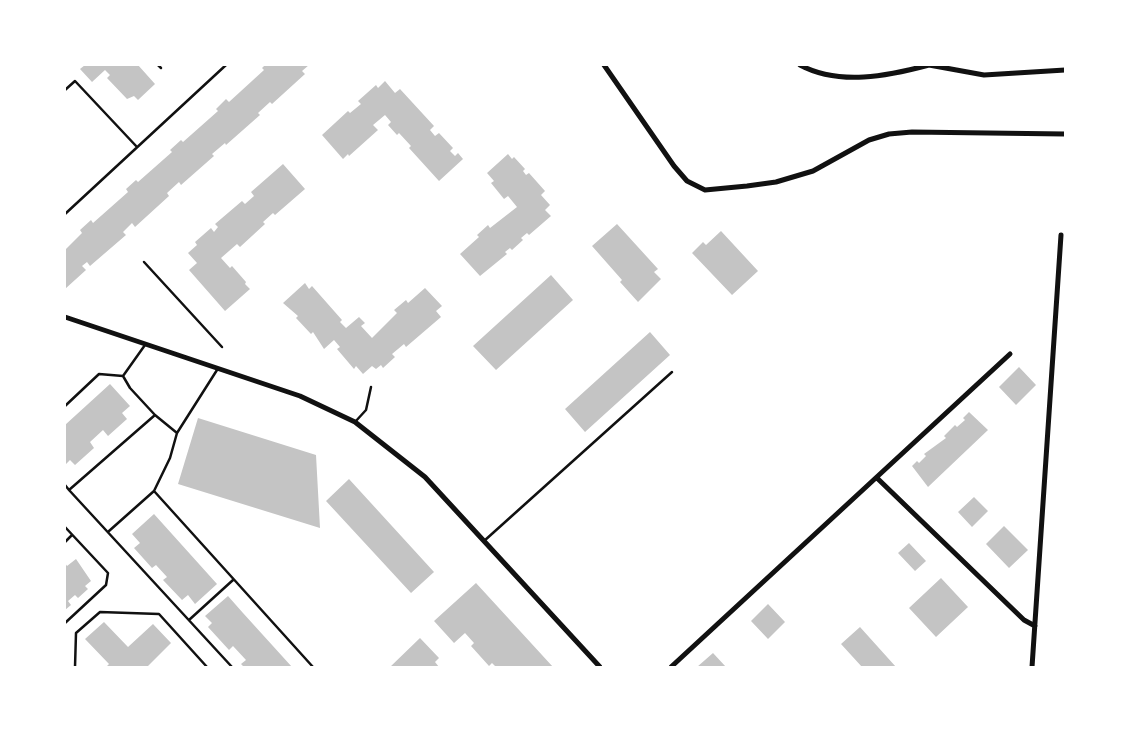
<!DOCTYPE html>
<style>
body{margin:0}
#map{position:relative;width:1130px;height:732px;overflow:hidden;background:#fff;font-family:Literata,serif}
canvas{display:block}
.frame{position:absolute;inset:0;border:66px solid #fff;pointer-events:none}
</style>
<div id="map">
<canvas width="1130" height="732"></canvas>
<div class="frame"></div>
</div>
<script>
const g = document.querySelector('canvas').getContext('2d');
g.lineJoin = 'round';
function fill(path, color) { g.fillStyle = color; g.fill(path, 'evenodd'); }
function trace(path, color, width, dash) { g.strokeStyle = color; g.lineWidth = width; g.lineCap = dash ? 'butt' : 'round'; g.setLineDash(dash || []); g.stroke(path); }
fill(new Path2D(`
 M85 65H138L155 84 138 100 134 96 127 99 107 78 110 75 105 70 92 82 80 69Z
 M265 65H309L302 71 305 74 272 104 270 102 258 113 260 115 226 145 225 143 212 154 214 156 181 185 179 182 167 193 169 196 135 227 132 223 123 232 126 235 90 266 87 262 82 266 86 270 65 289V250L82 233 80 230 91 220 93 223 128 192 126 189 136 180 138 182 172 152 170 150 181 140 183 142 218 111 216 109 226 99 229 102 264 70 262 68Z
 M385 81 395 93 400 89 434 126 430 130 435 136 439 133 453 148 450 151 455 156 458 153 463 159 439 181 409 148 411 146 399 133 397 135 388 125 391 122 385 115 373 125 378 130 349 156 348 154 343 159 322 135 348 111 350 113 361 104 358 101 376 85 378 88Z
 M508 154 512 159 514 157 525 169 523 171 526 175 529 173 545 191 541 195 550 205 545 210 551 216 529 235 527 233 521 238 523 240 512 250 510 248 505 252 507 254 480 276 460 254 479 237 477 235 488 225 490 228 517 207 508 196 504 199 491 183 494 181 487 173Z
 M283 164 305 189 275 215 273 213 263 222 265 224 240 247 237 244 221 258 230 268 232 266 246 282 245 284 250 289 225 311 189 270 197 263 188 253 197 245 195 242 211 228 214 232 218 227 215 224 242 201 245 204 254 196 251 192Z
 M617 224 658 269 654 272 661 279 638 302 620 282 622 280 592 246Z
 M721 231 758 271 732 295 692 253 703 242 706 245Z
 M551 275 573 300 496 370 473 346Z
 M305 283 309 289 312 286 342 320 340 322 346 328 359 317 365 323 361 326 372 338 397 313 394 310 406 300 408 303 425 288 442 306 436 311 441 317 406 347 404 344 392 354 395 357 383 368 381 365 376 369 372 366 363 374 356 366 354 369 337 349 340 347 334 340 324 349 313 332 311 334 296 318 298 316 283 303Z
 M650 332 670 355 585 432 565 409Z
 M1019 367 1036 385 1016 405 999 387Z
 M110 384 130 406 122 413 127 419 108 436 103 430 90 442 94 448 75 465 70 460 65 465V425Z
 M969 412 988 430 928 487 912 466 917 461 919 463 926 456 924 454 946 438 944 436 955 425 957 427 965 420 963 418Z
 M198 418 316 455 320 528 178 484Z
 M349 479 434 572 411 593 326 501Z
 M974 497 988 511 972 527 958 512Z
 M154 514 217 584 195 604 188 595 182 600 163 580 167 577 156 565 152 568 134 548 140 543 132 534Z
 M1004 526 1028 550 1009 568 986 544Z
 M909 543 926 561 915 571 898 553Z
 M76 559 91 581 85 586 88 589 78 598 75 595 68 601 71 605 65 610V563L67 566Z
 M941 578 968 607 936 637 909 608Z
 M476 583 553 667H496L492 663 489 666 471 646 474 643 465 633 454 643 434 621Z
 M228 596 243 613 292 667H244L241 664 246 660 233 646 229 650 208 627 212 623 205 616Z
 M768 604 785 622 768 639 751 621Z
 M104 622 128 647 153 624 171 643 147 667H106L109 664 85 639Z
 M860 627 896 667H862L841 644Z
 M420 638 439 658 435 662 439 667H390Z
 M713 653 726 667H697Z`), '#c4c4c4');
trace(new Path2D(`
 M158 65 161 68
 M65 90 75 81 137 147
 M65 214 226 65
 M144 262 222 347
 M123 376 145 345
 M65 406 99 374 123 376
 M155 415 177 433 217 370
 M355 422 366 410 371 387
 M65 485 69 490 155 415 130 388 123 376
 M69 490 232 667
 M154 491 313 667
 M65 527 108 573 106 585 65 623
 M109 531 154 491 170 458 177 433
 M484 541 672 372
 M65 542 72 535
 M189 620 233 580
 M75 667 76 633 100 612 159 614 207 667`), '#111', 2.5);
trace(new Path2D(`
 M604 65 674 166 687 181 705 190 747 186 776 182 813 171 869 140 889 134 912 132 1065 134
 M800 65C839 86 888 76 929 65
 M929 65 984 75 1065 70
 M65 317 300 396 355 422 425 477 600 667
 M877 478 1024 620 1035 626
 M671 667 1010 354
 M1032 667 1061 235`), '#111', 5);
</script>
